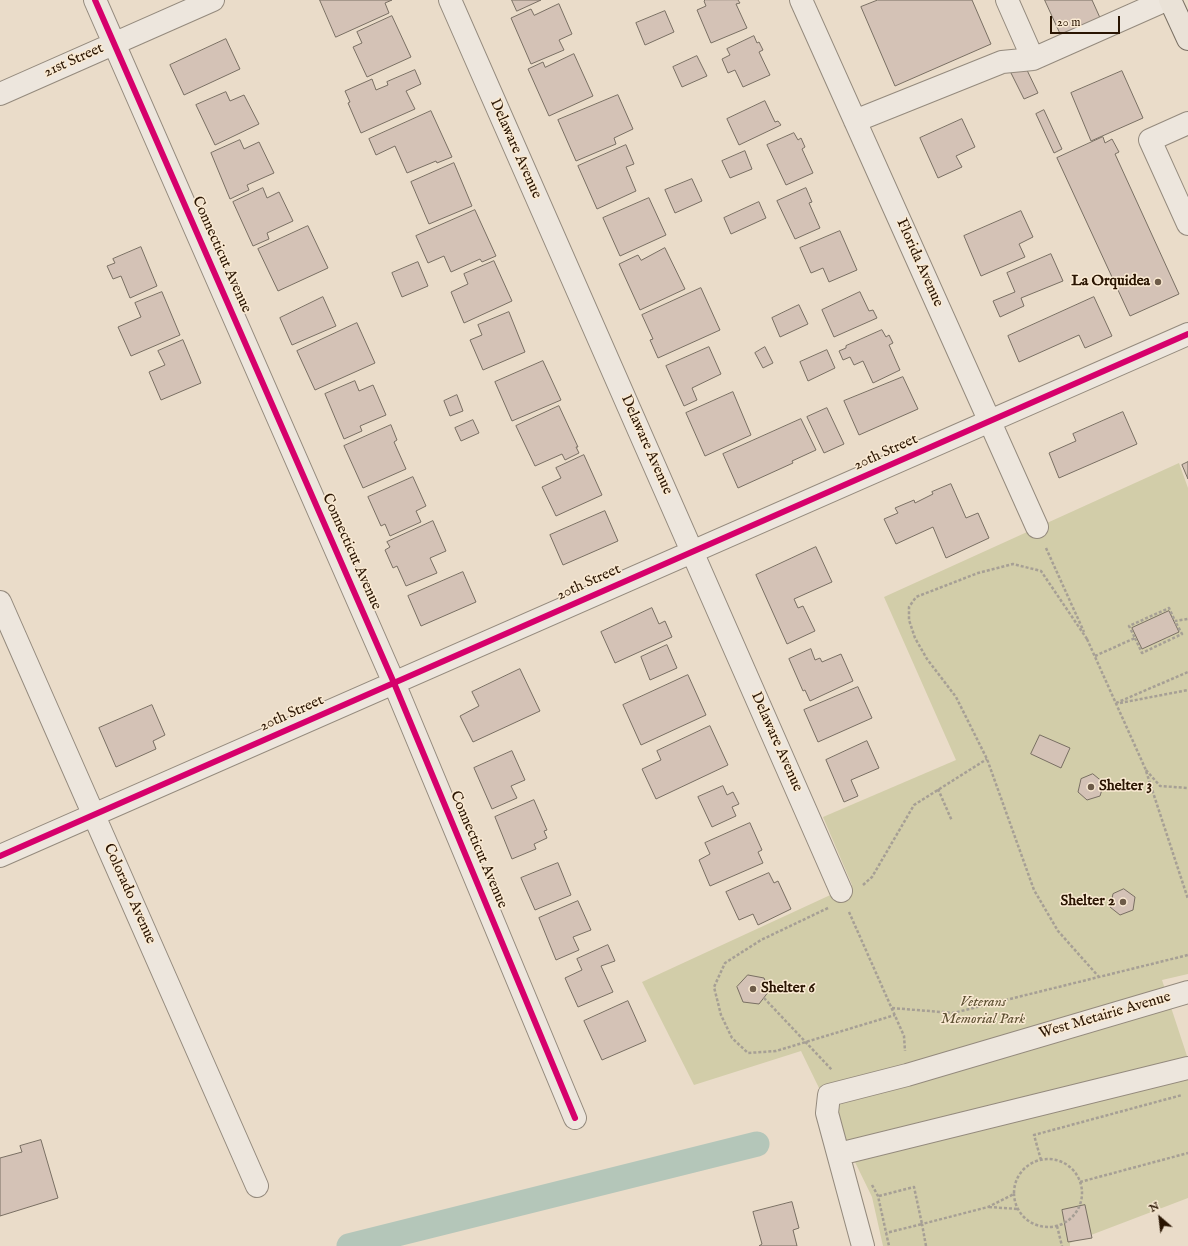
<!DOCTYPE html>
<style>
body{margin:0}
#map{position:relative;width:1188px;height:1246px;overflow:hidden;background:#eadcc9;font-family:"IM FELL English",serif}
canvas{display:block}
.north{position:absolute;left:1140px;top:1198px;width:40px;height:40px;-webkit-text-stroke:3px #faead3;paint-order:stroke;rotate:332deg;font-size:11px;font-weight:700;line-height:16px;text-align:center;color:#2a1502}
.north::after{content:'';display:block;margin:auto;width:14px;height:18px;background:#2a1502;clip-path:polygon(50% 0,100% 100%,50% 72%,0 100%)}
.scale{position:absolute;left:1050px;top:16px;width:70px;height:18px;box-sizing:border-box;border:2px solid #2a1502;border-top:0;padding-left:5px;font-size:12px;line-height:14px;white-space:nowrap;color:#2a1502;-webkit-text-stroke:3px #faead3;paint-order:stroke}
</style>
<div id="map">
<canvas width="1188" height="1246"></canvas>
<div class="north">N</div>
<div class="scale">20 m</div>
</div>
<script>
const g = document.querySelector('canvas').getContext('2d');
g.lineJoin = 'round';
function fill(path, color) { g.fillStyle = color; g.fill(path, 'evenodd'); }
function trace(path, color, width, dash) { g.strokeStyle = color; g.lineWidth = width; g.lineCap = dash ? 'butt' : 'round'; g.setLineDash(dash || []); g.stroke(path); }
function drawText(font, color, halo, rows, align = 'center') {
  g.font = font + ' "IM FELL English",serif'; g.lineWidth = 3; g.setLineDash([]); g.textBaseline = 'middle'; g.strokeStyle = halo; g.fillStyle = color; for (const [text, x, y, turn = 0] of rows) {
    g.save(); g.translate(x, y); g.rotate((+turn || 0) * Math.PI / 180); g.textAlign = isNaN(turn) ? turn : align; if (halo) g.strokeText(text, 0, 0); g.fillText(text, 0, 0); g.restore();
  }
}
fill(new Path2D(`
 M1179 463 1188 488V974L1162 980 1188 1059V1198L1070 1243V1246H883L872 1197 801 1051 694 1085 642 982 852 885 823 817 956 760 884 597Z`), '#d2cda9');
trace(new Path2D(`
 M349 1246 757 1144`), '#b4c6b9', 25);
const building = new Path2D(`
 M320 0H392L385 3 389 13 336 37Z
 M512 0H541L517 11Z
 M738 0 740 3 736 4 747 28 711 43 697 10 706 6 704 1 705 0Z
 M878 0H972L991 44 895 86 861 7Z
 M1045 0H1092L1101 20 1062 37Z
 M559 4 572 34 559 40 564 50 531 64 511 18 531 9 534 15Z
 M665 11 674 32 645 45 636 23Z
 M392 16 411 57 367 77 353 47 362 43 357 32Z
 M754 36 757 43 759 42 763 50 759 52 770 75 743 87 735 70 728 73 722 59 730 55 727 49Z
 M226 39 240 69 184 95 170 65Z
 M574 54 593 96 549 116 528 69 543 62 545 67Z
 M697 56 707 76 682 87 673 67Z
 M1025 66 1038 93 1024 99 1011 73Z
 M415 70 421 84 406 91 415 109 361 133 348 103 350 102 345 91 372 79 376 90 388 85 387 82Z
 M1122 71 1143 118 1091 141 1071 93Z
 M226 92 230 101 244 95 259 124 215 145 196 105Z
 M618 95 633 129 614 138 616 144 576 161 558 120Z
 M765 101 775 122 778 121 781 125 739 145 727 119Z
 M1044 110 1062 149 1054 153 1036 114Z
 M431 111 452 157 437 163 436 161 407 173 395 146 376 155 369 139Z
 M962 119 975 147 956 156 962 167 938 178 920 138Z
 M794 133 798 140 801 138 805 147 802 149 813 173 786 185 767 145Z
 M1103 137 1105 143 1112 139 1119 152 1115 154 1179 294 1130 316 1057 158Z
 M240 140 244 149 259 142 274 173 247 185 249 190 230 199 211 153Z
 M626 145 634 164 626 167 636 191 597 209 578 166Z
 M745 151 752 169 730 178 722 161Z
 M454 163 472 206 429 224 411 182Z
 M692 179 702 201 675 213 665 190Z
 M263 188 267 198 279 192 293 221 267 233 269 239 253 246 233 202Z
 M806 188 812 202 809 203 820 228 795 239 777 201Z
 M649 198 666 235 620 256 603 218Z
 M759 202 766 218 731 234 724 218Z
 M475 210 496 256 482 262 480 259 451 272 444 256 428 263 416 236Z
 M1021 211 1033 237 1019 244 1025 257 981 276 964 236Z
 M308 226 328 268 278 291 258 249Z
 M840 231 857 270 829 282 823 268 811 273 800 248Z
 M141 247 157 286 130 298 121 276 113 279 107 266 115 263 113 259Z
 M665 248 685 289 640 310 619 264 638 255 641 260Z
 M1051 254 1063 281 1021 298 1024 306 1000 317 993 301 1015 292 1007 273Z
 M494 261 512 301 464 323 451 292 468 284 464 274Z
 M418 262 428 286 402 297 392 273Z
 M701 288 720 330 658 358 650 340 653 339 642 315Z
 M162 292 180 335 131 356 118 327 141 317 135 303Z
 M860 292 869 311 873 310 877 318 834 337 822 310Z
 M323 297 336 326 292 345 280 318Z
 M1094 297 1112 336 1085 348 1079 335 1019 362 1008 336Z
 M799 305 808 324 780 337 772 318Z
 M509 312 525 352 483 370 470 340 482 335 478 325Z
 M357 323 375 363 315 390 297 351Z
 M882 330 886 337 889 335 893 343 889 345 900 370 873 383 863 361 854 365 850 357 843 360 839 351 846 348V346Z
 M183 340 201 383 161 400 149 372 165 365 158 351Z
 M709 347 721 374 692 388 697 400 684 406 666 366Z
 M765 347 773 363 763 368 755 353Z
 M827 350 835 368 808 381 800 362Z
 M543 361 561 400 512 421 495 382Z
 M903 377 918 409 859 435 844 401Z
 M355 381 359 391 373 385 386 415 360 426 362 431 344 439 325 394Z
 M733 392 751 435 705 456 686 413Z
 M457 395 463 411 450 416 444 401Z
 M559 406 578 447H576L579 453 565 460 562 454 535 466 516 426Z
 M827 408 844 444 824 453 807 417Z
 M1123 412 1137 444 1059 478 1049 453 1076 441 1073 434Z
 M801 419 816 450 792 461 793 463 738 488 723 454Z
 M473 420 479 433 461 441 455 428Z
 M391 425 397 440 394 442 406 469 363 488 344 446Z
 M584 455 602 495 556 516 542 487 561 478 556 468Z
 M1188 462V479L1182 465Z
 M413 477 426 506 416 511 421 522 390 536 385 524 381 526 368 497Z
 M951 484 966 518 978 513 989 538 946 558 933 527 896 544 884 519 898 513 895 508 914 500 915 503 933 494 932 492Z
 M605 511 618 541 563 565 550 535Z
 M433 521 446 551 430 558 437 573 406 586 397 566 393 568 385 550 390 547 387 542Z
 M816 547 832 582 794 599 798 608 803 606 815 631 787 644 756 575Z
 M463 572 476 602 421 626 408 596Z
 M652 608 659 624 665 621 672 637 615 663 601 632Z
 M1169 611 1179 632 1142 649 1132 628Z
 M667 645 677 668 650 680 641 657Z
 M811 649 815 660 820 658 822 662 841 654 853 681 810 701 805 690 803 691 789 659Z
 M520 669 540 711 473 742 460 716 479 706 472 692Z
 M688 675 706 715 641 745 623 705Z
 M858 687 872 718 818 742 804 710Z
 M152 705 165 735 153 741 156 749 116 767 99 728Z
 M710 726 728 765 656 799 642 769 661 760 657 751Z
 M1040 735 1070 748 1061 768 1031 754Z
 M867 741 879 768 851 780 858 796 844 802 826 760Z
 M512 751 525 780 511 786 517 798 492 809 474 768Z
 M1093 774 1104 783 1100 796 1087 800 1078 792 1081 779Z
 M723 786 727 795 733 792 739 804 732 807 736 816 712 827 698 797Z
 M534 800 547 830 544 831 547 838 534 844 536 849 512 859 495 817Z
 M750 823 762 850 758 852 763 863 710 886 699 860 710 854 705 843Z
 M558 863 571 895 535 910 521 878Z
 M769 873 774 883 778 881 791 909 758 925 753 914 739 920 726 892Z
 M1124 889 1135 897 1133 910 1120 915 1110 907 1113 894Z
 M578 901 591 930 573 937 579 950 556 960 539 918Z
 M608 945 615 961 601 966 613 992 578 1007 565 978 582 970 577 959Z
 M748 975 764 978 769 991 759 1004 743 1002 737 987Z
 M628 1001 646 1041 602 1060 584 1021Z
 M41 1140 58 1198 0 1216V1158L22 1152 20 1146Z
 M792 1202 799 1228 793 1230 797 1246H759L762 1244 753 1212Z
 M1085 1205 1092 1238 1068 1242 1062 1210Z`);
fill(building, '#d4c2b6');
trace(building, '#796f63', 1);
const minor = new Path2D(`
 M95 0 394 683 575 1118
 M450 0 841 891
 M801 0 1037 527
 M1007 0 1033 59 1166 0
 M0 94 213 0
 M855 121 1002 62 1033 59
 M1188 123 1150 140 1188 224
 M0 602 257 1186
 M0 856 1188 334
 M839 1154 1188 1068
 M863 1246 827 1113 829 1095 907 1075 1188 992`);
const major = new Path2D(`
 M1170 0 1188 39`);
trace(minor, '#948a7d', 24);
trace(major, '#796f63', 24);
trace(new Path2D(`
 M1046 548 1084 632
 M1135 638 1142 653 1182 634 1175 621
 M1087 639 1041 571 1013 564 978 573 916 597 909 607V620L915 638 927 659 956 697 987 759 1034 890 1058 931 1099 977
 M1087 639 1145 768 1188 899
 M1095 656 1135 638 1129 626 1169 608 1175 621 1188 619
 M1116 703 1188 672
 M1120 703 1188 690
 M1146 770 1160 786 1188 788
 M938 789 952 821
 M863 885 872 877 914 805 987 759
 M828 908 761 940 725 963 714 987 721 1015 732 1038 748 1053 776 1051 895 1015
 M849 912 904 1036 905 1051
 M764 998 832 1070
 M892 1008 953 1013 1188 955
 M1014 1193a34 34 0 1 1 68 0a34 34 0 1 1-68 0Z
 M1041 1160 1034 1135 1182 1095
 M1080 1182 1188 1153
 M872 1185 878 1196 889 1246
 M879 1196 914 1187 922 1224 886 1233
 M989 1207 1018 1209
 M1057 1226 1062 1246
 M926 1246 922 1224 988 1207 1014 1194`), '#a69f95', 2.5, [3, 2]);
trace(minor, '#ede6dd', 22);
trace(major, '#eae2d7', 22);
trace(new Path2D(`
 M95 0 394 683 575 1118
 M0 856 1188 334`), '#d6006c', 6);
for (const [x, y, r, color] of [
 [1158,282,4,"#6d5b48"],
 [1091,787,4,"#6d5b48"],
 [1123,902,4,"#6d5b48"],
 [753,989,4,"#6d5b48"]
]) { const dot = new Path2D(); dot.arc(x, y, r, 0, 2 * Math.PI); g.fillStyle = color; g.fill(dot); trace(dot, '#faead3', 1.5); }
drawText('15px', '#2a1502', '#faead3', [
 ["21st Street",74,61,-24],
 ["Delaware Avenue",515,149,66],
 ["Connecticut Avenue",221,255,66],
 ["Florida Avenue",919,263,66],
 ["Delaware Avenue",646,445,66],
 ["20th Street",886,453,-24],
 ["Connecticut Avenue",351,552,66],
 ["20th Street",589,583,-24],
 ["20th Street",292,714,-24],
 ["Delaware Avenue",776,742,66],
 ["Connecticut Avenue",478,850,67],
 ["Colorado Avenue",129,894,66],
 ["West Metairie Avenue",1105,1016,-16]
]);
drawText('bold 15px', '#2a1502', '#faead3', [
 ["La Orquidea",1150,282],
 ["Shelter 3",1099,787,"left"],
 ["Shelter 2",1115,902],
 ["Shelter 6",761,989,"left"]
], 'right');
drawText('italic 15px', '#5e5133', '#faead3', [
 ["Veterans",983,1003],
 ["Memorial Park",983,1020]
]);
</script>
